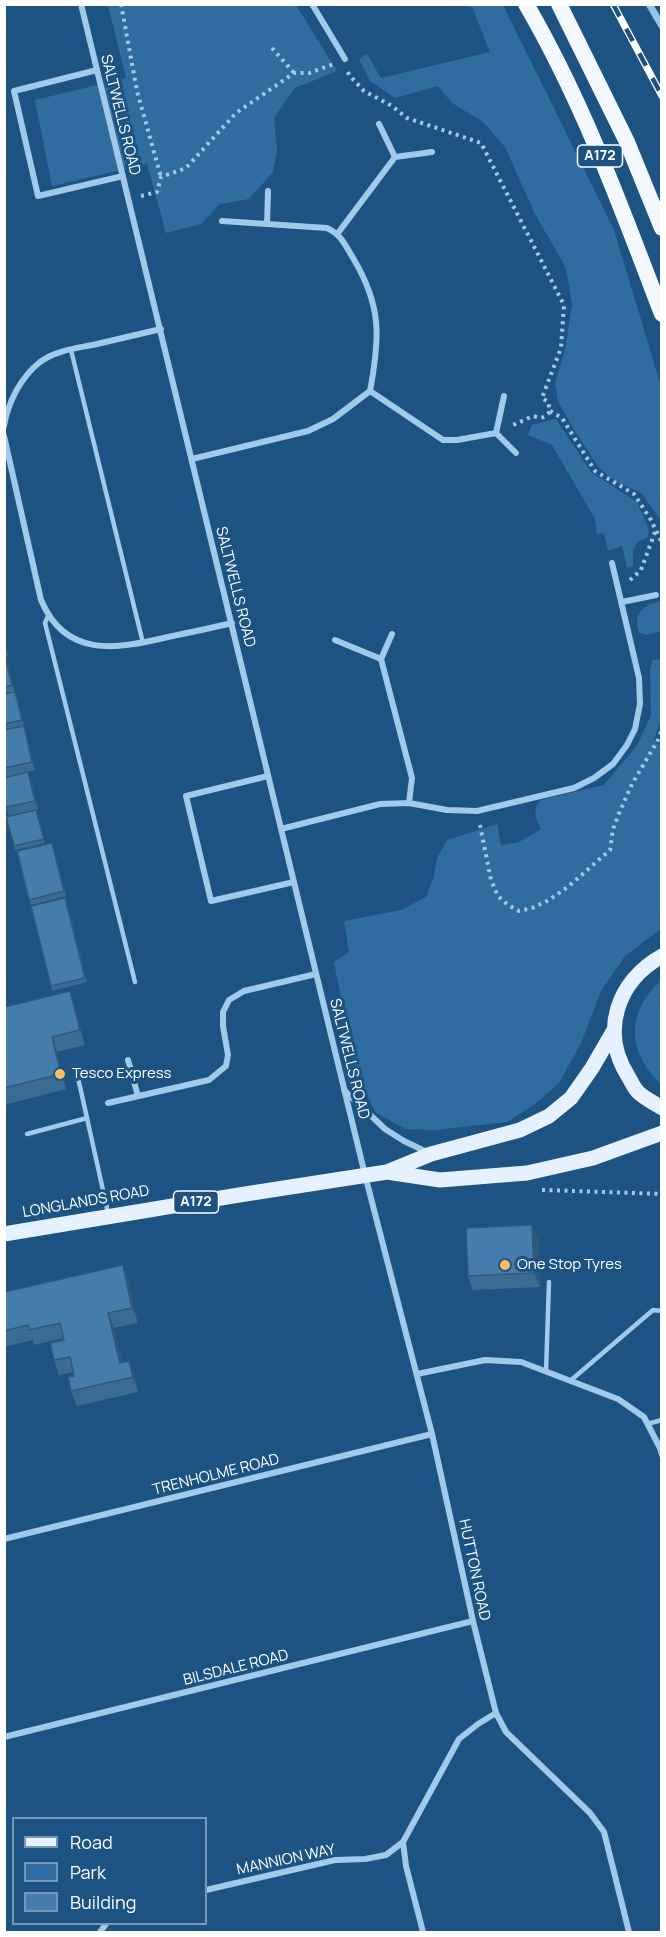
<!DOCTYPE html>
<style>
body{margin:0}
#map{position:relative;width:666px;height:1937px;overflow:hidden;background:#1c5382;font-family:Manrope,sans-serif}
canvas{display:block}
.frame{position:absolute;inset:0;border:6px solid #fff;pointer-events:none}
.legend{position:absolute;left:12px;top:1817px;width:195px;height:108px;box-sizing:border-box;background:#1c5382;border:2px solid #7798b4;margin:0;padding:8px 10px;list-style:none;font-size:18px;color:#fff}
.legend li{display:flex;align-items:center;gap:12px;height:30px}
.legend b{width:30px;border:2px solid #7798b4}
</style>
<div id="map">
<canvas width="666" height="1937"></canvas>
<div class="frame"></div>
<ul class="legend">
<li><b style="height:8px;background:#e5f1fe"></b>Road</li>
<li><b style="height:16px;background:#2f6da0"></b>Park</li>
<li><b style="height:16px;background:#447dab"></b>Building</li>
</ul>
</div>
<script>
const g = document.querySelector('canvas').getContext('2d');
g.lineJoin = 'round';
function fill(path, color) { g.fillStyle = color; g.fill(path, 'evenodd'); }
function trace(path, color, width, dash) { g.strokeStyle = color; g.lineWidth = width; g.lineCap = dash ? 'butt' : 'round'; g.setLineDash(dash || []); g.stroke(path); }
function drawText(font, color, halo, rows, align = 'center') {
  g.font = font + ' Manrope,sans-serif'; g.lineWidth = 6; g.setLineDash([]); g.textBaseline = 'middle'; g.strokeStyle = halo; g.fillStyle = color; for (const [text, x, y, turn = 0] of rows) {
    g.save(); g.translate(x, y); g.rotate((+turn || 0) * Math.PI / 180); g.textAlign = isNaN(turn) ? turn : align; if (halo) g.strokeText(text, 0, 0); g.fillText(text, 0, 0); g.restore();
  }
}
fill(new Path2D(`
 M108 5H296L337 71 295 88 274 118 277 150 273 172 249 199 220 204 201 224 166 233 147 164 52 186 35 100 126 78Z
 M466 5H503L614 230 661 386V520L641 493 615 481 599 468 573 428 558 401 555 383 565 350 572 304 566 268 535 214 505 147 483 122 452 103 438 86 395 98 370 81 359 59 367 54 381 78 490 52 472 7H468Z
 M556 419 591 472 637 502 649 530 647 538 638 541 633 550V566L627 568 622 546 608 551 604 533 597 534 595 519 552 445 528 435 532 425Z
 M661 601V631L647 635 639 632C632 614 644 604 661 601Z
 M661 659V720L654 739 659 746 661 738V929L625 956 601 991 581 1043 559 1083 535 1104 507 1122 436 1130 406 1129 376 1113 356 1075 334 962 349 952 344 921 401 910 426 897 433 879 437 858 447 840 497 824 501 845 519 842 541 829C536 818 531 809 541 800L604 785 638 744 651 715 650 668 653 660Z
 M661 981V1084C628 1054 625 1011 661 981Z`), '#2f6da0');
trace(new Path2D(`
 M649 4 662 26`), '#94c6ec', 7);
trace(new Path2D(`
 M121 4 137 91 161 177
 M272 48 294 73
 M348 72 349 75 364 91 392 106 407 118 481 143 564 305 561 348 542 398 548 402 550 411C545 419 541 418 533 416L511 426
 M141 196 157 192 161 177 186 168 236 113 294 73H309L334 64
 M550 411 562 418 595 471 634 494 651 520 662 543
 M630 580 641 570 655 532
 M480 825 491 880 498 896 508 905 519 911 532 908 549 900 569 886 610 850 613 829 620 811 632 784 658 740 662 729
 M542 1190 662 1194`), '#a1c9ea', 4, [3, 4.5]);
trace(new Path2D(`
 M71 350 143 643
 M48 616 45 623 135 982
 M76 1069 87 1118
 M27 1134 87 1118 108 1213
 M546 1372 549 1282
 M570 1381 653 1310 662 1311
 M647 1424 662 1420`), '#a1c9ea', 4.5);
trace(new Path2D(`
 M81 4 365 1175 432 1434 473 1621 496 1713 506 1732 590 1813 604 1832 629 1932
 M312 4 345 59
 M97 70 14 91 38 196 123 176
 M395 157 432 152
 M267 224 268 191
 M338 233 395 157 379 124
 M370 391 443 440H457L496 433
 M504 396 496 433 516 453
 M4 426C8 402 21 377 40 362 56 350 78 348 97 344 118 339 139 334 161 329
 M4 436 41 600C66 659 117 649 168 637 189 633 210 628 232 623
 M192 459 308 431 333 419 370 391C380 338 382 306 353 258 345 245 342 235 327 228L222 221
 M622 602 656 595
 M335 640 381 659 412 778 409 803
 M381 659 392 634
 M268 776 186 796 211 901 294 882
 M281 829 380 804 409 803 447 810 477 811 574 788 594 778 613 764 627 745 635 729 640 704 639 678 612 563
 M128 1060 138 1096
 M344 1090 385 1129 404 1141 429 1153
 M108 1103 209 1080 226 1066 228 1055 223 1026V1012L229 1000 244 991 316 974
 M417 1374 485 1360 521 1362 618 1399 644 1417 660 1448 662 1455
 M4 1539 432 1434
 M4 1737 473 1621
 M206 1890 335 1860 365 1859 386 1855 403 1842
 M100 1932 106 1924
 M423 1932 406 1866 403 1842 459 1739 478 1724 496 1713`), '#a1c9ea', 6);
trace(new Path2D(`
 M662 956C617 981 600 1032 628 1076 631 1081 634 1088 638 1092 644 1098 654 1103 662 1108
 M387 1172 431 1154 520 1130 549 1116 571 1098 592 1068 614 1030
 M4 1234 239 1195 387 1172 440 1180 527 1173 593 1158 662 1133`), '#e5f1fe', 15);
trace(new Path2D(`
 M526 4C583 102 622 209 662 314
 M559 4 627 142 662 228`), '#f2f8fe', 16);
const rail = new Path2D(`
 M613 4 662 96`);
trace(rail, '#fff', 7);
trace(rail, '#1c5382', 4.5, [14]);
fill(new Path2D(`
 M4 641 8 655 6 656 15 692 18 700 35 770 6 777 4 772Z
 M31 780 38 809 9 816 6 807Z
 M38 814 45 843 15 850 14 846Z
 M53 847 66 896 31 905 29 900Z
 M67 902 87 982 52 991 51 986Z
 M75 1006 85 1045 57 1052 66 1089 4 1105V1007Z
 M538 1239 540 1287 473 1290 468 1276Z
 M123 1265 128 1280 138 1323 114 1328 122 1363 135 1376 138 1392 77 1406 71 1391 74 1376 73 1372 59 1375 54 1360 64 1340V1338L34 1345 33 1340 4 1347V1292Z`), '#3a6c93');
fill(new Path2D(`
 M5 653 8 661 15 693 12 685Z
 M15 692 18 700 24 728Z
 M24 726 35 770 32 762Z
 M28 772 31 780 38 809 35 801Z
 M70 991 75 1006 85 1045 80 1030Z
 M52 1037 57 1052 66 1089 61 1074Z
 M532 1225 538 1239 540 1287 534 1273Z
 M123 1265 128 1280 138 1323 132 1308Z
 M108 1313 114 1328 125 1378 120 1363Z
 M129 1361 135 1376 138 1392 133 1377Z`), '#305878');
const building = new Path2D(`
 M4 653 12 685 4 687Z
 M15 692 22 720 4 724V694Z
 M24 726 32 762 4 768V730Z
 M28 772 35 801 6 807 4 800V778Z
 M36 810 44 839 14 846 6 817Z
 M52 843 64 891 29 900 17 851Z
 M65 898 85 978 51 986 31 906Z
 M70 991 80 1030 52 1037 61 1074 4 1088V1007Z
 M532 1225 534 1273 468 1276 466 1228Z
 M123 1265 132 1308 108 1313 120 1363 129 1361 133 1377 71 1391 68 1377 74 1376 70 1357 54 1360 50 1343 64 1340 60 1323 29 1330 28 1325 4 1331V1292Z`);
fill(building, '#447dab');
trace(building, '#305878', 1.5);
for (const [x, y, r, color] of [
 [60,1074,6,"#fabe5f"],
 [505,1265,6,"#fabe5f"]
]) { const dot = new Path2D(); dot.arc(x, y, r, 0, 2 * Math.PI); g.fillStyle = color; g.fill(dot); trace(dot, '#1c5382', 2); }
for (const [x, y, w] of [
 [600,156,45],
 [196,1202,45]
]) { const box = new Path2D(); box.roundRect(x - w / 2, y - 11, w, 22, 4.5); g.fillStyle = '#1c5382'; g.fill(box); trace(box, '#fff', 1.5); }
drawText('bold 14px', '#fff', null, [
 ["A172",600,156],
 ["A172",196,1202]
]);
drawText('15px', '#fff', '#1c5382', [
 ["SALTWELLS ROAD",120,115,76],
 ["SALTWELLS ROAD",235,587,76],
 ["SALTWELLS ROAD",349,1059,76],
 ["LONGLANDS ROAD",86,1202,-10],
 ["TRENHOLME ROAD",216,1475,-14],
 ["HUTTON ROAD",474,1570,78],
 ["BILSDALE ROAD",236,1668,-14],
 ["MANNION WAY",286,1860,-12]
]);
drawText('15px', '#fff', '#1c5382', [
 ["Tesco Express",72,1074],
 ["One Stop Tyres",517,1265]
], 'left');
</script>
